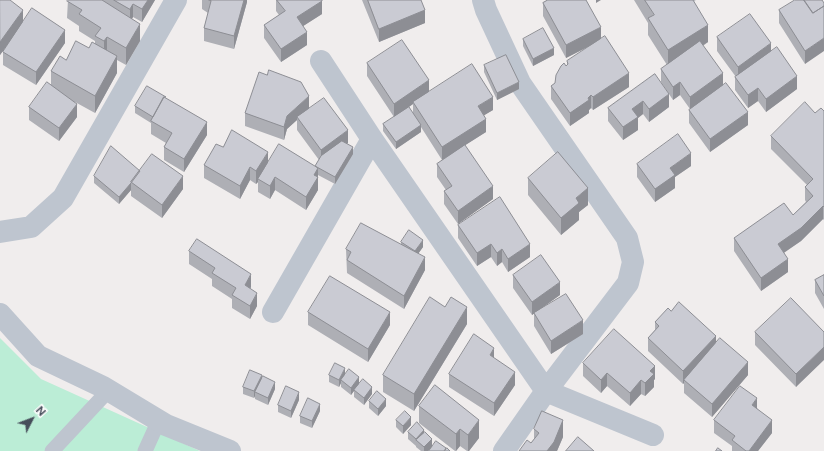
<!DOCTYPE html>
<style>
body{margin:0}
#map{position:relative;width:824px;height:451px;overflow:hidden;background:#f0eded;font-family:"Public Sans",sans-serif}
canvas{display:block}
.north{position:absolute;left:12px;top:399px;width:40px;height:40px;-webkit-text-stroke:3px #fff;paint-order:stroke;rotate:48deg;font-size:11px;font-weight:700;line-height:16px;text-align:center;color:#464d5a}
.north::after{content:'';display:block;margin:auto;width:14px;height:18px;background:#464d5a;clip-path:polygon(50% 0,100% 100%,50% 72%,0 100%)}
</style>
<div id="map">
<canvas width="824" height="451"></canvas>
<div class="north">N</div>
</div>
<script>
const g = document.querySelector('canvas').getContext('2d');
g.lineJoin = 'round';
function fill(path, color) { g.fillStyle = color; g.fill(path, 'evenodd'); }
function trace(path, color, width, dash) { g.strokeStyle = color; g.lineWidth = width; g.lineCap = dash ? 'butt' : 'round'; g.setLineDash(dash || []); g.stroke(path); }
fill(new Path2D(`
 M0 338 41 379 200 451H0Z`), '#bbedd6');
trace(new Path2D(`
 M52 451 109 390
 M145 451 159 420`), '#bec5cf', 15);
trace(new Path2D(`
 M483 0 486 10 520 83 627 238 633 262 628 283 546 391 504 451
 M321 61 372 139 546 391 653 435
 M0 232 31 227 63 198 176 0
 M273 312 372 139
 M0 314 38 356 103 387 166 425 230 451`), '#bec5cf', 22);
fill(new Path2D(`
 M0 0 23 23 65 43 36 85 3 65V52L22 24 0 55Z
 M68 0H155L142 22 133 17 132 19 140 41 126 65 117 60V73L95 113 75 102 77 117 59 141 29 120V107L51 84V71L66 60 89 48 95 43V41L79 31V26L67 18Z
 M202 0H247V2L234 49 204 41V28L208 13 202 9Z
 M276 0H322V14L303 26 307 45 281 62 264 38V25L279 15 276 11Z
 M362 0H421L425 23 379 42Z
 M547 0H586L601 39 629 87 593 110 591 108 589 110V113L570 126 551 99V86L555 83 567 65V61L592 45 566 58 543 16V3Z
 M634 0H696L694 1 708 42 703 46 723 85 748 125 710 152 689 123V110L690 109 680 95 673 100 661 82V69L667 65 648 35V23Z
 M822 0 805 64 779 23V10Z
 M717 37 771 52 797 89 766 112 758 101 748 108 735 90V77H736L717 51Z
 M523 39 554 55 533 66 523 46Z
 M367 63 429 92 493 110 484 115 486 132 465 145 493 199 458 224 444 204V191L446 190 437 177V164L448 156 442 160 421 127V132L396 149 383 131V124L394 117 367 76ZM413 104V113L409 107Z
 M484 65 519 89 497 100 484 72Z
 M655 74 669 107 649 122 643 114 638 118V130L623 140 608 121V108Z
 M166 98 207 135 184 172 164 160V147L166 143 151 134V123L135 113V106Z
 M309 109 348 143 347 144 353 154 335 184 318 175V190L306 210 275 190 270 199 258 192V182L256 184 250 180 240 199 204 178V165L223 147 268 163 315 167 319 160 297 130V120L287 129 284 140 245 126V113Z
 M824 111V220L823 219 801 241 784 252 788 272 761 291 734 251V238L793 215 806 202 805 200V187L807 185 771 149V136L815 113Z
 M637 164 691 166 675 177V188L655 202 637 177Z
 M140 171 183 189 162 218 131 196V190L119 204 94 183V176Z
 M528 178 588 205 579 212V220L561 235 528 195Z
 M458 225 530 257 508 272 502 262 497 266 491 257 477 266 458 238Z
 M401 242 423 247 418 254 425 270 404 309 347 273 346 249 401 245Z
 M189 251 251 287 250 289 257 306 250 319 232 308V299L212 286V279L189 264Z
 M513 275 560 295 532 315 513 288Z
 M824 275V309L815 293V280Z
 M445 307 467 324 414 411 383 392V375Z
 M671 311 716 343 748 375 712 417 684 393V383L683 384 648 351V338L655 330V322Z
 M308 312 390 325 368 362 308 325Z
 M534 313 583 334 551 354 534 326Z
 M755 332H824L796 387 755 345Z
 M494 358 515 385 494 416 449 387V374Z
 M583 363 655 379 654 380V387L645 396 641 394 630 406 607 386 601 393 583 376Z
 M329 375H345L359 384 372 394 364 405 354 397V391L351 395 341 387V383L339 387 329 382Z
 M262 378 275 389 268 405 255 399V396L254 398 243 394V387Z
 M299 400 291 418 278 412V405Z
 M369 401 386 406 378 416 369 408Z
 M419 406 479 438 469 451H467L460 446 456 451H455L419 423Z
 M757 408 772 433 758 451H732V446L714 433V420Z
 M320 411 312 428 300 423V416Z
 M396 420 411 425 403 434 396 427Z
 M534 429 563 437 557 451H519L531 443 534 439Z
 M408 432H424L432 446 450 451 431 447 428 451H421L416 447V445V446L408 439Z`), '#aeafb5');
fill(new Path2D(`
 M148 0H155L142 22V9Z
 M244 0H247V2L234 49V36Z
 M596 0H601L596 3Z
 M322 1V14L297 30V17Z
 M133 4V17L130 22V9Z
 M23 10V23L0 55V42Z
 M425 10V23L379 42V29Z
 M140 24V41L126 65V48Z
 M708 25V42L668 67V50Z
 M601 27V40L566 58V45Z
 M65 30V43L36 85V72Z
 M307 32V45L281 62V49Z
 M107 37V54L104 58V41Z
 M824 38V51L805 64V51Z
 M771 43V56L738 80V67Z
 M554 48V55L533 66V59Z
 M117 56V73L95 113V96Z
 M629 73V87L593 110V97Z
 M723 73V86L690 110V97Z
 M797 76V89L766 112V99Z
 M429 80V93L413 102V104L394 117V104Z
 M519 82V89L497 100V93Z
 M680 82V95L673 100V87Z
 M758 88V101L748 108V95Z
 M669 94V107L649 122V109Z
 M591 95V108L589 110V113L570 126V113Z
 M309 96V109L297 117V120L287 129 284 140V127L287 116Z
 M493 97V110L478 119V106Z
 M643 101V114L638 118V130L623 140V127L632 109Z
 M77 104V117L59 141V128Z
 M748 112V125L710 152V139Z
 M486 119V132L442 160V147Z
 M207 122V135L184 172V159Z
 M421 125V132L396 149V142Z
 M348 130V143L321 163V150Z
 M353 147V154L335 184V177Z
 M268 152V165L258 179V182L256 184V171Z
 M691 153V166L675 177V188L655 202V189L670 168Z
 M250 167V180L240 199V186Z
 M318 168V190L306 210V197L314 175Z
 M183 176V189L162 218V205Z
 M275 177V190L270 199V186Z
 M131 183V190L119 204V197Z
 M493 186V199L458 224V211Z
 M588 188V205L579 212V220L561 235V218L576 198Z
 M823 206V219L801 241 778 257V244Z
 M423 240V247L415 258V251Z
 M491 244V257L477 266V253Z
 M530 244V257L508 272V259Z
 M502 249V262L497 266V253Z
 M425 257V270L404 309V296Z
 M788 259V272L761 291V278Z
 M251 274V287L245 298V285Z
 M560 282V295L532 315V302Z
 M257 293V306L250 319V306Z
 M467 307V324L414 411V394Z
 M390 312V325L368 362V349Z
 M583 320V334L551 354V341Z
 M716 336V349L684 380V383L683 384V371Z
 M824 347V360L796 387V374Z
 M494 348V361L490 355Z
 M748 362V375L712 417V404Z
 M655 366V379L654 380V387L645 396V383L650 371Z
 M345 368V375L341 380V383L339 387V380Z
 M515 372V385L494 416V403Z
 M607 373V386L601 393V380Z
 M262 375V382L255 392V396L254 398V391Z
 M359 377V384L351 395V388Z
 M641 380V394L630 406V393Z
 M275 382V389L268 405V398Z
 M372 387V394L364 405V398Z
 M299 392V400L291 418V411Z
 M757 398V411L752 405Z
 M386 399V406L378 416V409Z
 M320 404V411L312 428V421Z
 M411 417V425L403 434V426Z
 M479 420V438L469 451H468V435Z
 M563 420V437L557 451H547Z
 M772 420V433L758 451H749Z
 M460 429V446L456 451V434Z
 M424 430V437L416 440V446V439Z
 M432 439V447L428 451H424V447Z`), '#8d8e94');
const building = new Path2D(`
 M0 0H10L23 10 0 42Z
 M68 0H102L140 24 126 48 107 37 104 41 95 36 101 28 79 14 82 10 67 1Z
 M114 0H148L142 9 133 4 130 9Z
 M209 0H244L234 36 204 28 211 1Z
 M277 0H322V1L297 17 307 32 281 49 264 25 285 11Z
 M368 0H421L425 10 379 29Z
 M548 0H586L601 27 566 45 543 3Z
 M645 0H693L708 25 668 50 648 18 654 15Z
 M795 0H804L813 13 824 6V38L805 51 779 10Z
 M804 0H822L824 3V6L813 13Z
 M32 8 65 30 36 72 3 52Z
 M750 14 771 43 738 67 717 37Z
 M543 28 554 48 533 59 523 39Z
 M605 36 629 73 593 97 591 95 588 98 589 100 570 113 551 86 555 83 556 75 561 66 564 63 566 66 568 64 567 61Z
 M402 40 429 80 394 104 367 63Z
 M76 41 89 48 92 42 117 56 95 96 51 71 60 56 66 60Z
 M700 41 723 73 690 97 680 82 673 87 661 69Z
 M777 47 797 76 766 99 758 88 748 95 735 77Z
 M506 55 519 82 497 93 484 65Z
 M472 64 493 97 478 106 486 119 442 147 413 102Z
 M269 70 301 82 309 96 287 116 284 127 245 113 259 72 267 75Z
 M655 74 669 94 649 109 643 101 632 109 638 117 623 127 608 108Z
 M47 82 77 104 59 128 29 107Z
 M726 83 748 112 710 139 689 110Z
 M147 86 166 97H164L153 117 135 106Z
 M164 97 207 122 184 159 164 147 172 133 151 121Z
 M324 98 348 130 321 150 297 117Z
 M805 102 815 113 821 108 824 111V207L823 206 801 228 778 244 788 259 761 278 734 238 784 203 793 215 813 196 805 187 813 179 771 136Z
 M409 107 421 125 396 142 383 124Z
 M232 130 268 152 256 171 250 167 240 186 204 165 216 144 223 147Z
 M678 134 691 153 670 168 675 175 655 189 637 164Z
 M342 141 353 147 335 177 315 166 321 156Z
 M279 144 318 168 314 175 318 177 306 197 275 177 270 186 258 179Z
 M465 145 493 186 458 211 444 191 452 186 437 164Z
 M111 146 140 171 131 183 119 197 94 176Z
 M558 152 588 188 576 198 579 203 561 218 528 178Z
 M152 154 183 176 162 205 131 182Z
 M500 197 530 244 508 259 502 249 497 253 491 244 477 253 458 225Z
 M361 223 425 257 404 296 347 260 351 252 346 249Z
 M409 230 423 240 415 251 401 242Z
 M197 239 251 274 245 285 257 293 250 306 232 295 236 288 212 273 215 268 189 251Z
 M541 255 560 282 532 302 513 275Z
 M824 275V296L815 280Z
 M330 276 390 312 368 349 308 312Z
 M566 294 583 320 551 341 534 313Z
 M430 297 445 307 451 297 467 307 414 394 383 375Z
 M791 298 824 332V347L796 374 755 332Z
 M679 302 716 336 683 371 648 338 659 326 655 322 668 308 671 311Z
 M614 329 655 366 650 371 654 374 645 383 641 380 630 393 607 373 601 380 583 363Z
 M474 334 494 348 490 355 515 372 494 403 449 374Z
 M720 338 748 362 712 404 684 380Z
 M335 363 345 368 339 380 329 375Z
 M349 369 359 377 351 388 341 380Z
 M250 370 262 375 254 391 243 387Z
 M263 376 275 382 268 398 255 392Z
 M363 379 372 387 364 398 354 390Z
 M435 385 479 420 468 435 460 429 456 434 419 406Z
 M286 386 299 392 291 411 278 405Z
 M740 386 757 398 752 405 772 420 749 451H746L732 440 735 436 714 420Z
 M377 391 386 399 378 409 369 401Z
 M308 398 320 404 312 421 300 416Z
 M405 411 411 417 403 426 396 420Z
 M542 411 563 420 554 442 547 451H519L527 440 531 443 539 433 534 429Z
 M417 422 424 430 416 439 408 432Z
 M425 432 432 439 424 447 416 440Z
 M578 437 594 451H566Z
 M436 441 446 448 444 451H429Z
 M447 448 450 451H445Z
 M718 448 722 451H716Z`);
fill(building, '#cacbd3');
trace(building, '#8d8e94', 1);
</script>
